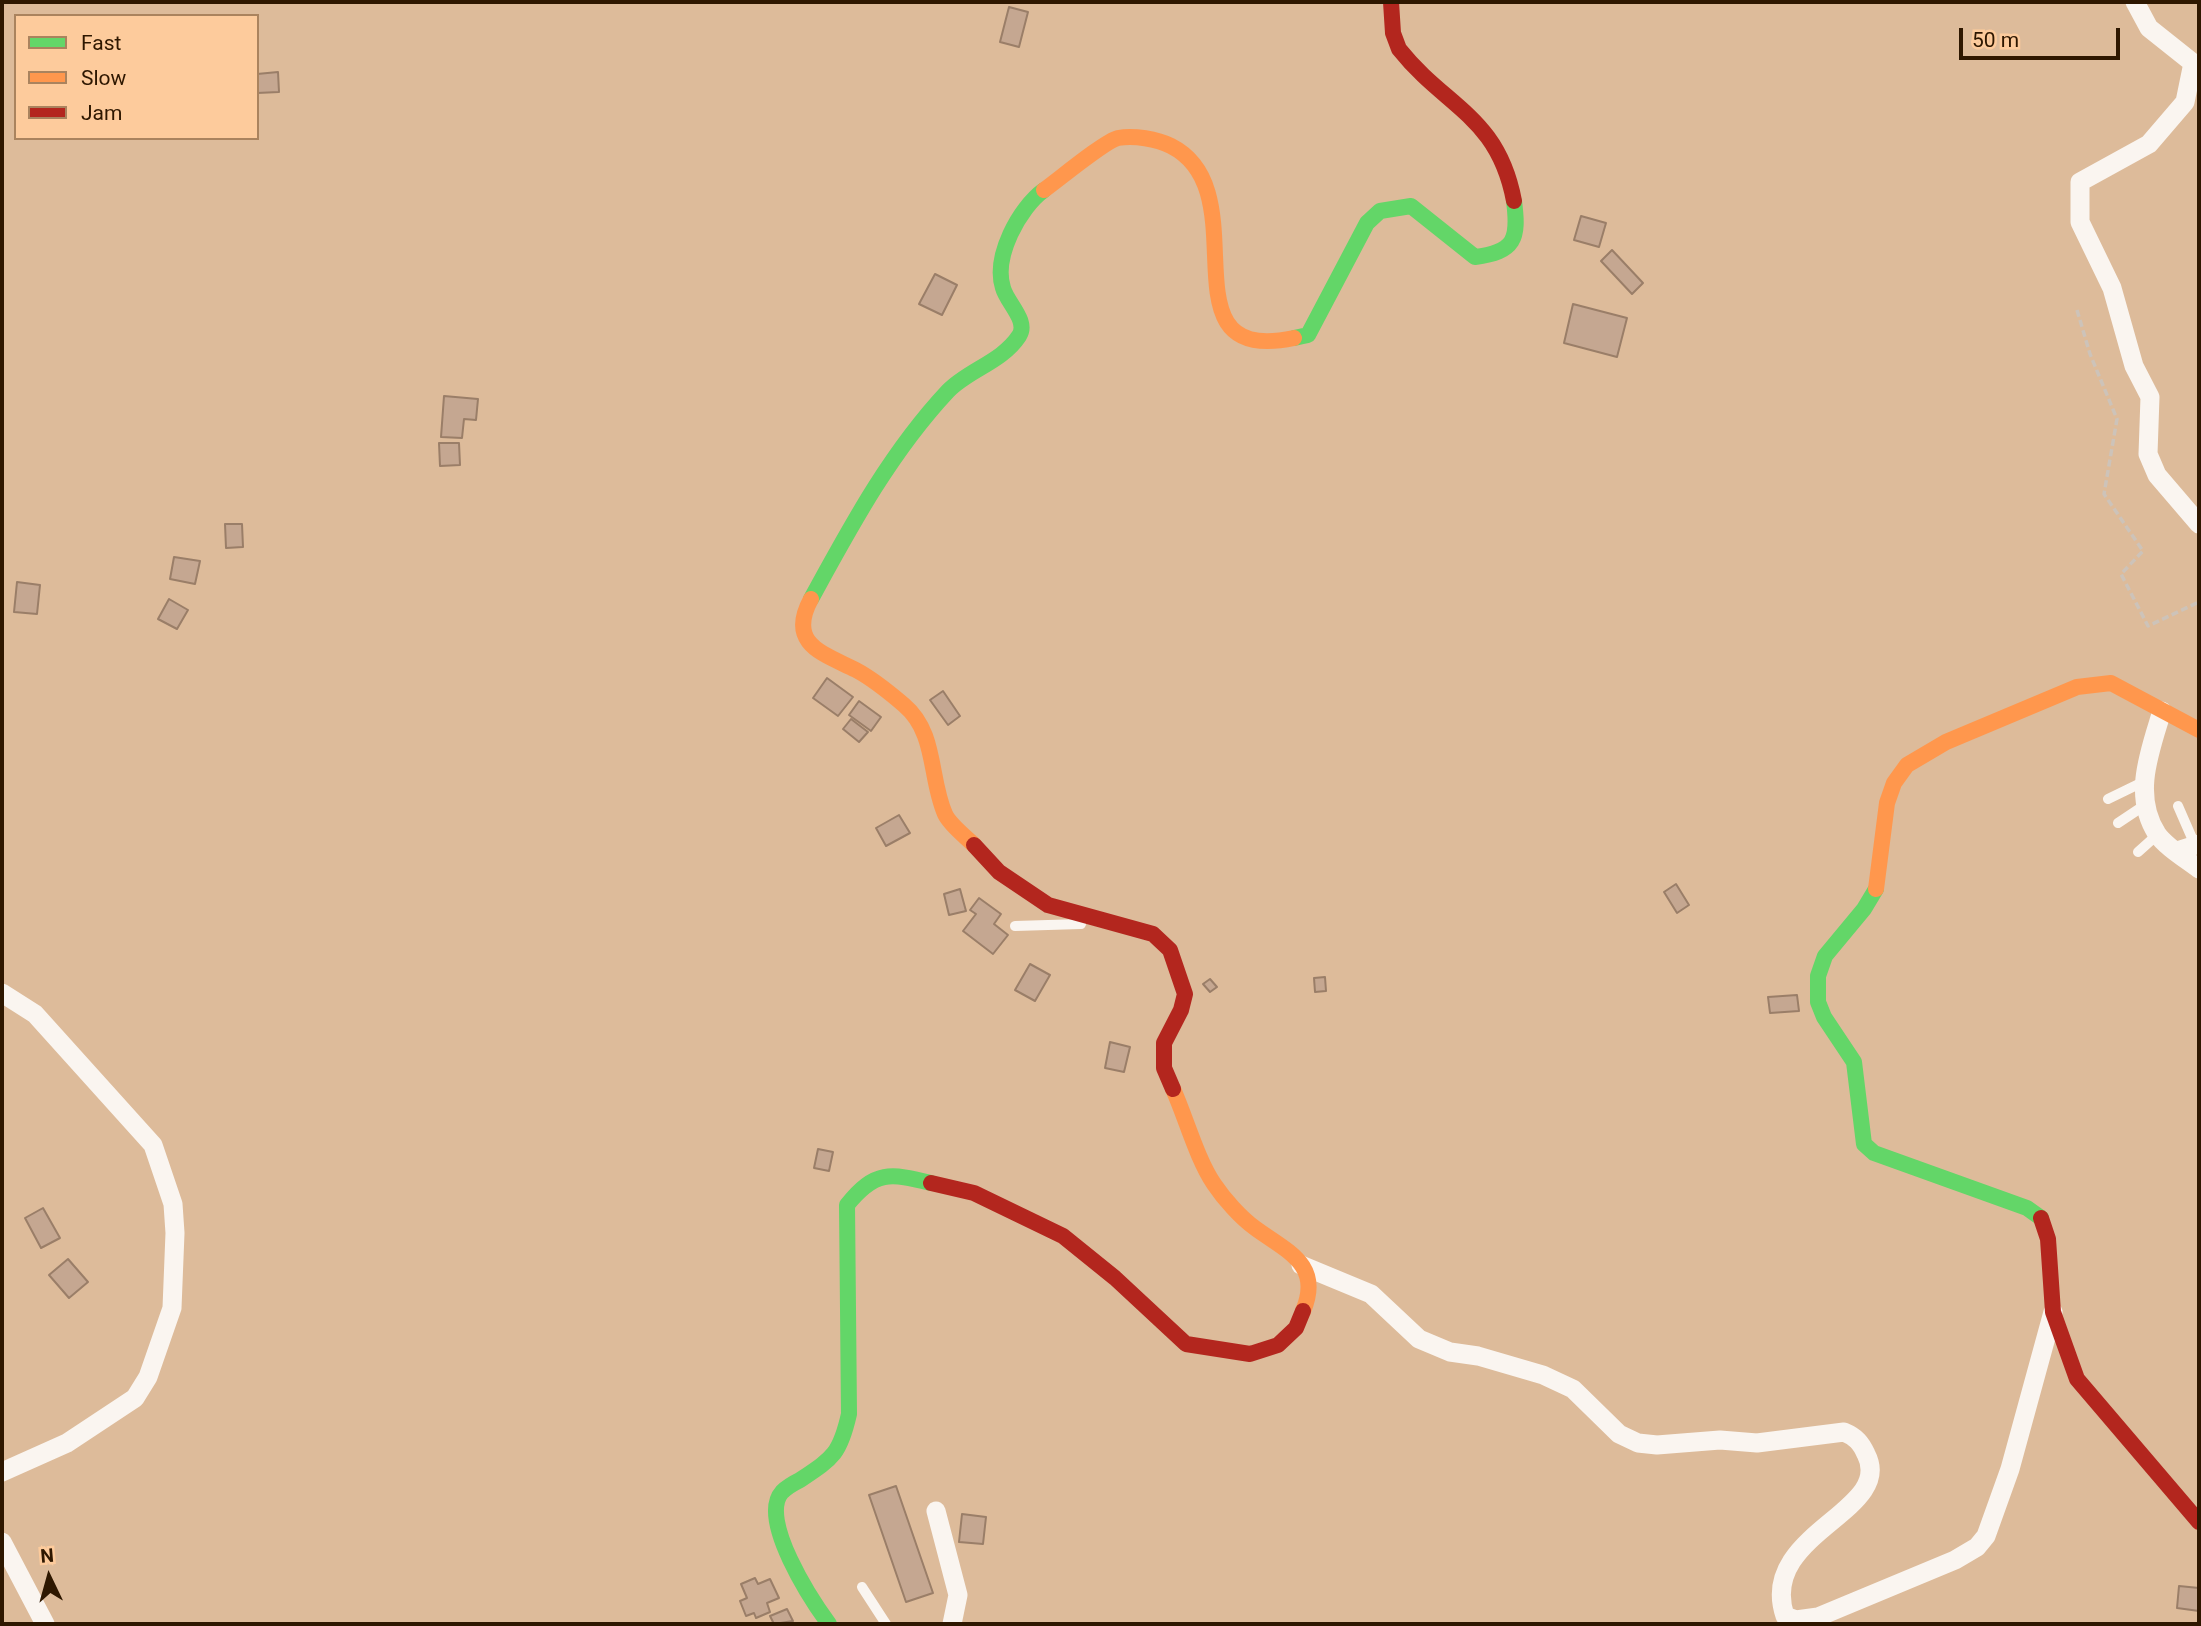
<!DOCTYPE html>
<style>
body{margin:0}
#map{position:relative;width:2201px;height:1626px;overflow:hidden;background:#ddbb9a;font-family:Roboto,sans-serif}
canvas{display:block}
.frame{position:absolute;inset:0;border:4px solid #2e1700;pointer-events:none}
.legend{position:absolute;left:14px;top:14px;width:245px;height:126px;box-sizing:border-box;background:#fdcb9c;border:2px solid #aa835e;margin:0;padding:9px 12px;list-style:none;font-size:21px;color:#2e1700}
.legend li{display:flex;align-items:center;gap:14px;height:35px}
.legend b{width:35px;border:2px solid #aa835e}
.north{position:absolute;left:14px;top:1542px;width:70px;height:70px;-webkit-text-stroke:5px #fdcb9c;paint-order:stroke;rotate:355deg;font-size:19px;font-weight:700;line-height:28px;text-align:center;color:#2e1700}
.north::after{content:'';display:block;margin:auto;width:24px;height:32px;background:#2e1700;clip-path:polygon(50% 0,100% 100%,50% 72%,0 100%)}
.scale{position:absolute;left:1959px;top:28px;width:161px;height:32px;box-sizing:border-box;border:4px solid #2e1700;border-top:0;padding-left:9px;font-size:21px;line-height:24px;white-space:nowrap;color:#2e1700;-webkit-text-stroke:5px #fdcb9c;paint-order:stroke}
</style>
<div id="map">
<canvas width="2201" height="1626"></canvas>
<div class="frame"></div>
<ul class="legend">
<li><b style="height:9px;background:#63d668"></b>Fast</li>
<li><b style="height:9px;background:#ff974d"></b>Slow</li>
<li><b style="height:9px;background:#b3261e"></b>Jam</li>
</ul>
<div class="north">N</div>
<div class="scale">50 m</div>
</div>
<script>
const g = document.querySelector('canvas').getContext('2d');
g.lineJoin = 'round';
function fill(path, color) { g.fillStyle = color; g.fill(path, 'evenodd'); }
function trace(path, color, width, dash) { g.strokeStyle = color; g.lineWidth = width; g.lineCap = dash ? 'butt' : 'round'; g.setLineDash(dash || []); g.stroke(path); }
const building = new Path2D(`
 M1009 7 1028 12 1019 47 1000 42Z
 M278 72 279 92 257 93V74Z
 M1581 216 1606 223 1599 247 1574 240Z
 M1612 250 1643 283 1632 294 1601 261Z
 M935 274 957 285 942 315 919 304Z
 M1573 304 1627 318 1617 357 1564 343Z
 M444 396 478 399 476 420 464 419 462 438 441 437Z
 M439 443H459L460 465 440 466Z
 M225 524H242L243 547 226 548Z
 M174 557 200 561 195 584 170 579Z
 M17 582 40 585 37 614 14 612Z
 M169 599 188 610 177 629 158 619Z
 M827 678 853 697 838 716 813 698Z
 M943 691 960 716 948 725 930 700Z
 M859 701 881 717 871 731 849 715Z
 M851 719 868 732 859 742 843 729Z
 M899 815 910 833 886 846 876 828Z
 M1676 884 1689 905 1677 913 1664 892Z
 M960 889 966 911 949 915 944 894Z
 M979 898 1001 914 994 924 1008 935 993 954 963 931 976 914 970 910Z
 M1030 964 1050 975 1035 1001 1015 990Z
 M1325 977 1326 991 1315 992 1314 978Z
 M1210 979 1217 987 1210 992 1203 984Z
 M1797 995 1799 1011 1770 1013 1768 997Z
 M1110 1042 1130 1047 1124 1072 1105 1068Z
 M818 1149 833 1152 829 1171 814 1168Z
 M43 1208 60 1238 41 1248 25 1218Z
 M68 1259 88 1282 69 1298 49 1275Z
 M896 1486 933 1593 906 1602 869 1495Z
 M962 1514 986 1517 983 1544 959 1542Z
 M755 1578 758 1584 770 1579 779 1598 767 1603 770 1612 756 1618 754 1613 746 1616 740 1601 747 1598 741 1584Z
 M2179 1586 2199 1588V1611L2177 1608Z
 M787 1609 793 1621 774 1624 770 1616Z`);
fill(building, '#c5a791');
trace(building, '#9a7e68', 2);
trace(new Path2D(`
 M2077 310 2090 354 2117 419 2104 494 2143 551 2121 574 2148 626 2199 602`), '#cdc3b9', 3.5, [7, 3.5]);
trace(new Path2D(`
 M2108 799 2145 781
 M2178 806 2195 845
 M2118 823 2145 805
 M2138 852 2157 835
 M1015 926 1081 924
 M862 1587 886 1624`), '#faf5f0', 10);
trace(new Path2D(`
 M2135 2 2149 28 2193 63 2185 102 2149 144 2080 182V222L2112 288 2134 366 2150 397 2148 454 2157 475 2199 524
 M2162 711C2150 751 2132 795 2157 834 2166 847 2186 859 2199 869
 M2177 851 2199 844
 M2 993 35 1014 153 1145 173 1204 175 1233 172 1308 148 1377 135 1398 67 1443 2 1472
 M1301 1265 1371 1294 1419 1339 1450 1352 1478 1356 1543 1375 1573 1389 1619 1434 1638 1443 1657 1445 1720 1440 1757 1443 1844 1432C1856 1437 1861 1443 1866 1454 1896 1512 1757 1533 1785 1616L1796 1620 1818 1617 1955 1560 1977 1547 1986 1536 2010 1469 2053 1312
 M936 1511 958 1595 952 1624
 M2 1542 45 1624`), '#faf5f0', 19);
trace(new Path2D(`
 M1294 338 1308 335 1367 223 1380 211 1411 206 1475 257C1515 252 1519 239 1514 201
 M811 599C851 526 890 453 948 391 968 370 1002 362 1019 336 1029 321 1007 303 1003 288 993 257 1019 208 1044 190
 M1876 889 1864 909 1825 956 1818 976V1002L1824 1017 1854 1062 1864 1144 1874 1153 2027 1208 2041 1218
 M829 1624C812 1601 758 1519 782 1492 787 1487 794 1483 800 1480 833 1458 840 1454 849 1414L847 1205C875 1170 890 1173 931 1183`), '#63d668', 16);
trace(new Path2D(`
 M1044 190C1058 180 1105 141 1118 138 1134 135 1157 139 1171 146 1262 192 1158 367 1294 338
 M811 599C786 645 825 654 856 670 873 679 890 693 904 705 937 733 929 778 945 814 950 825 965 836 974 845
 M1876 889 1887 803 1894 783 1907 765 1946 742 2077 687 2111 683 2199 730
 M1173 1089C1186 1118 1197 1159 1214 1184 1224 1199 1241 1218 1255 1228 1286 1251 1323 1264 1303 1311`), '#ff974d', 16);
trace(new Path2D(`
 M1391 2 1393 33 1399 49C1446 108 1498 116 1514 201
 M974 845 999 872 1048 905 1153 934 1170 950 1185 994 1181 1010 1164 1043V1068L1173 1089
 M931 1183 974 1193 1063 1236 1115 1278 1186 1344 1250 1354 1278 1345 1296 1328 1303 1311
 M2041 1218 2048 1239 2053 1312 2077 1379 2199 1522`), '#b3261e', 16);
</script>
